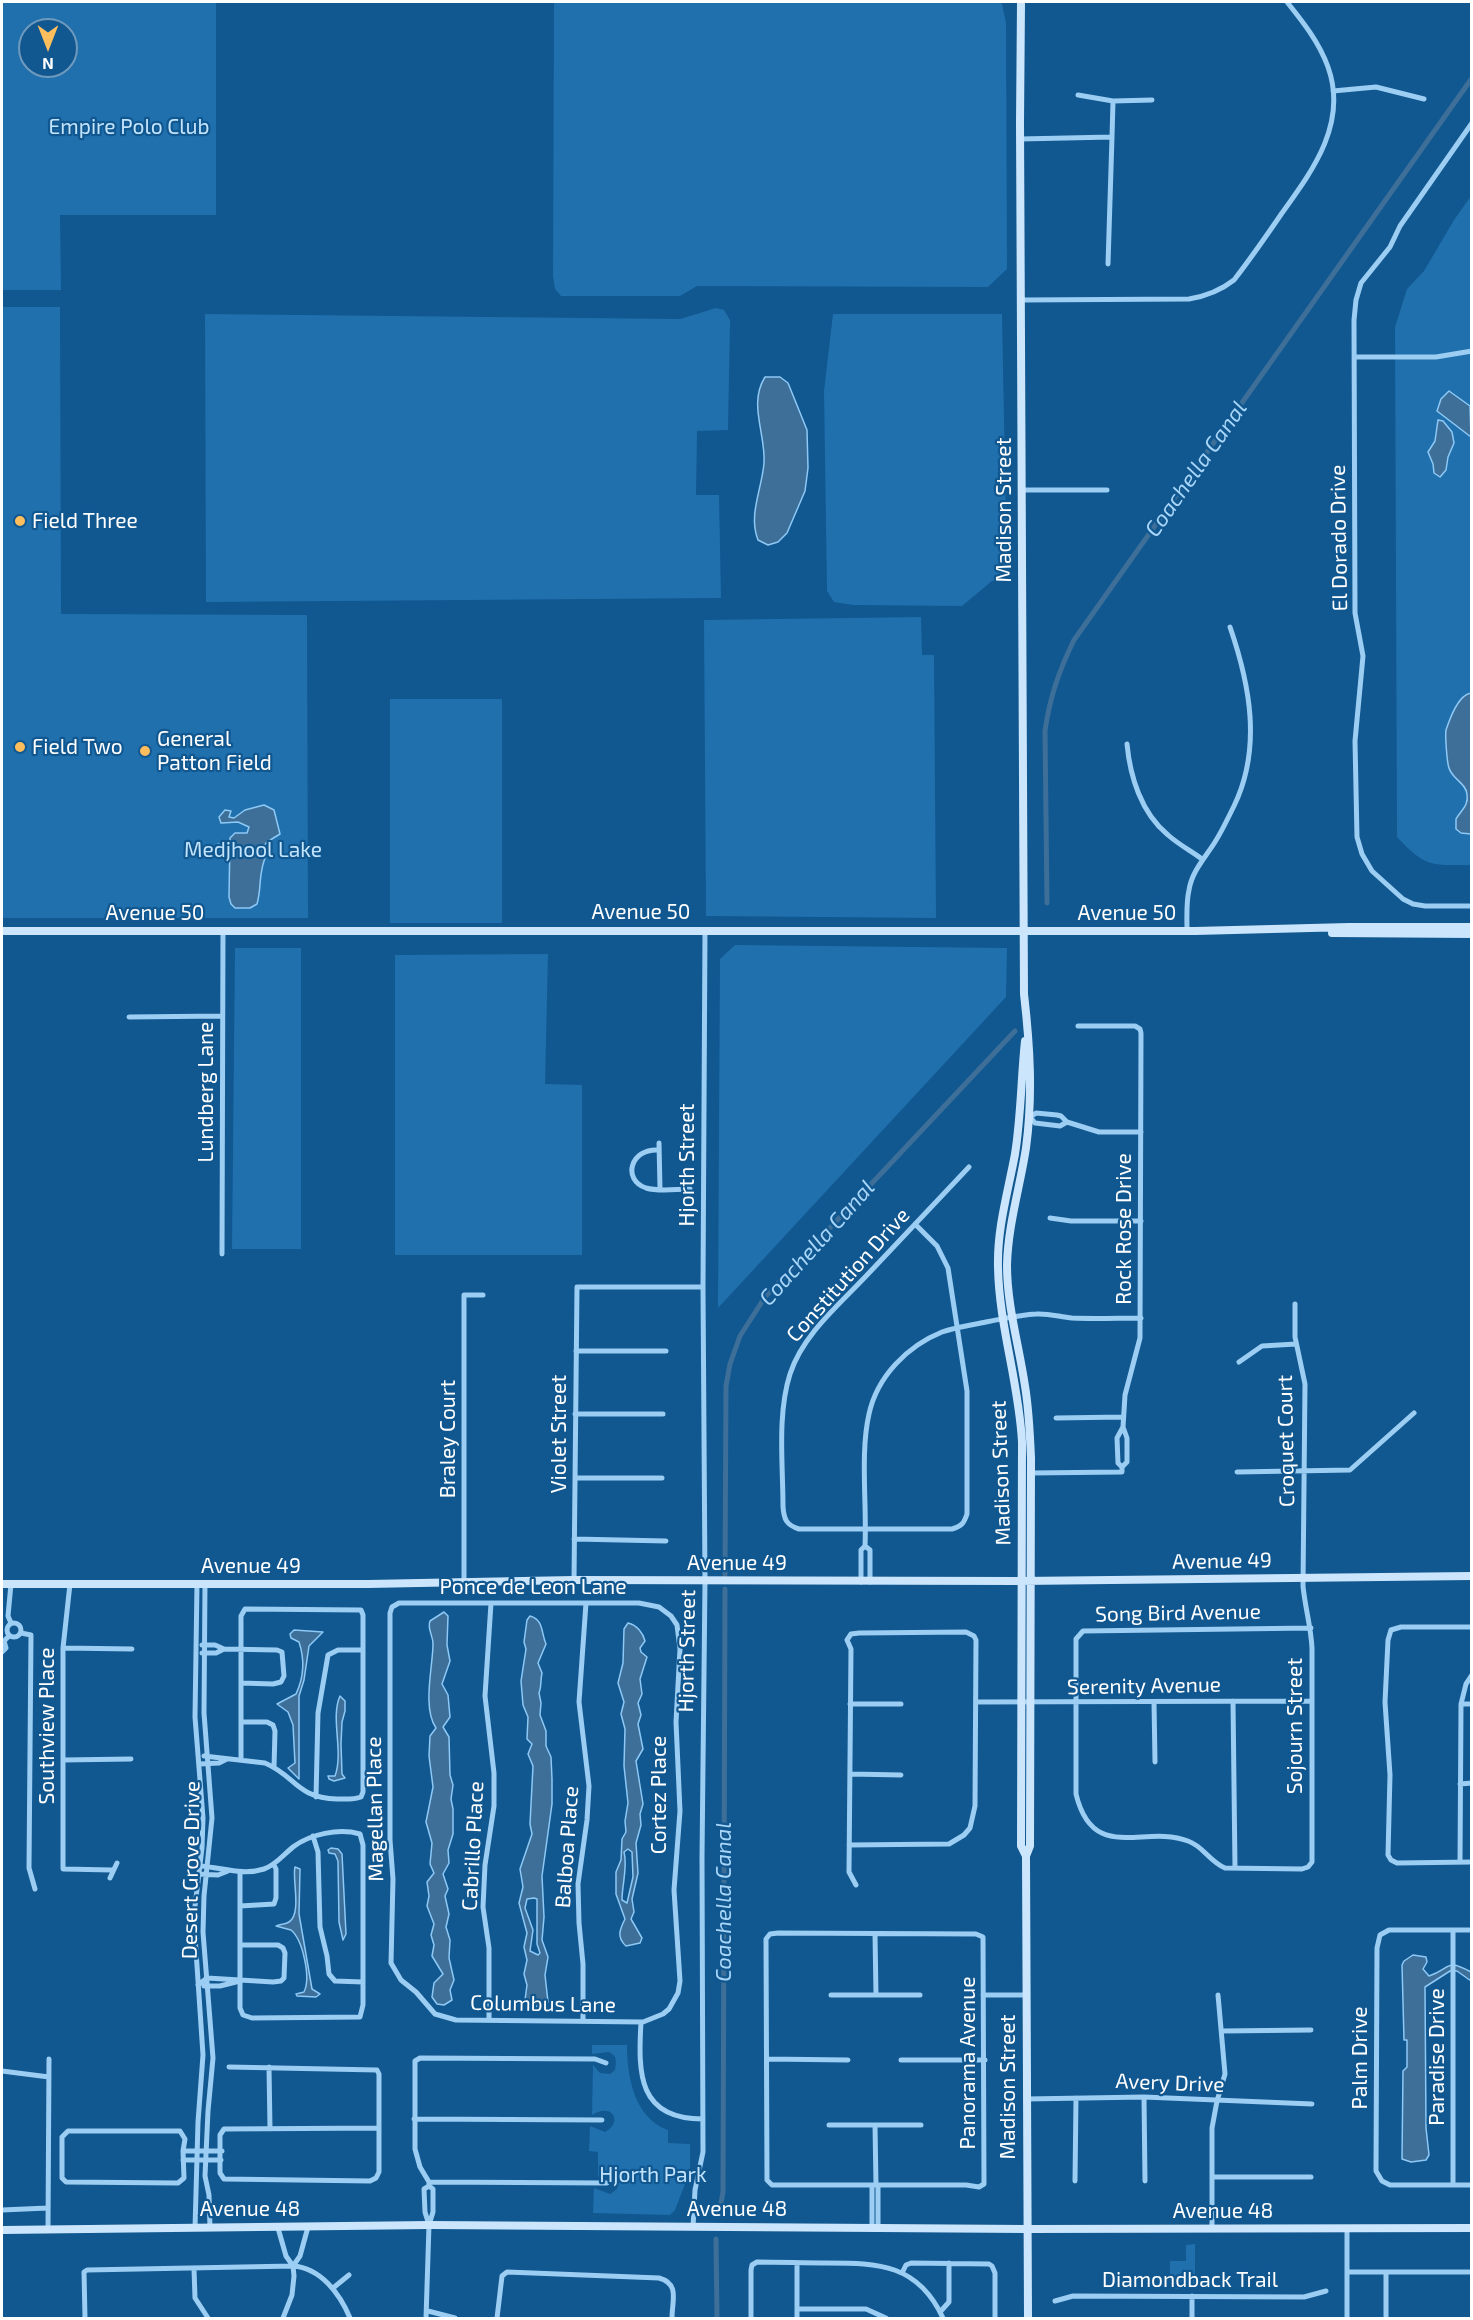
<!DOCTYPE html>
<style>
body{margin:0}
#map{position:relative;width:1473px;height:2320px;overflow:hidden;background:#115790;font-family:"Exo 2",sans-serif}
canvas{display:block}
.frame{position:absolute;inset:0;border:3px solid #fff;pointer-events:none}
.north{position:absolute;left:18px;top:18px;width:60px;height:60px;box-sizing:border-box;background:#115790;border:2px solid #709abc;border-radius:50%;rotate:180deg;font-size:16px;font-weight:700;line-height:24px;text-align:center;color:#fff}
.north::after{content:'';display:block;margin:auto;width:21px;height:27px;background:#ffbe5d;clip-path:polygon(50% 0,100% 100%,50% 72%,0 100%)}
</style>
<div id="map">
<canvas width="1473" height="2320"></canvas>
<div class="frame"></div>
<div class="north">N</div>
</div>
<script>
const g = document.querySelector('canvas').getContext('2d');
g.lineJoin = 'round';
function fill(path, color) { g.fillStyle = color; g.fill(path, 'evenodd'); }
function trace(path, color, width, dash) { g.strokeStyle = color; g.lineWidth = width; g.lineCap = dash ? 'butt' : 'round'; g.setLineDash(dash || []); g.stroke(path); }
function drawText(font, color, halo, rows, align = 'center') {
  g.font = font + ' "Exo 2",sans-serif'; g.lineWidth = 4.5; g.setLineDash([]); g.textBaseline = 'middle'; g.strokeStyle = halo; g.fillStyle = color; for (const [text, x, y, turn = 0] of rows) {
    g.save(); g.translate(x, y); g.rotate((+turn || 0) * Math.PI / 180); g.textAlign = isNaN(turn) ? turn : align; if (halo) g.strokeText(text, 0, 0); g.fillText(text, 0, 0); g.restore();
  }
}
fill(new Path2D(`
 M2 2H216V215H60L61 290H2ZM30 30H66V66H30Z
 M554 2H999L1002 4 1006 23 1007 269 988 287 697 286 680 296H561L555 289 553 276Z
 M1471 196V865C1431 865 1426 868 1397 837L1395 327 1407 289 1424 271 1454 220Z
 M2 307H60L61 614 307 615 308 918H2Z
 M716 308 724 310 730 320 728 430 697 431 696 495H719L721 598 206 602 205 314 680 319Z
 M833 314H1002L1007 578 992 581 962 606 853 605 834 602 827 591 824 391Z
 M921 617 922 655H934L936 918 706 916 704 620Z
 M390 699H502V923H390Z
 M735 945 1007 948 1006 997 718 1308 720 959Z
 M235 948H301V1249H232Z
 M548 954 545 1084 582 1085V1255H395V955Z
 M592 2045H627C627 2076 634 2118 668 2130V2143L690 2144V2171L675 2210 670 2215 593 2213 594 2188 610 2194 617 2189 620 2180 617 2174C610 2171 605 2172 598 2177V2152L589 2151 590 2126 605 2132C623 2123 613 2102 592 2115L593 2065 600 2073 610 2074 615 2070C616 2063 618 2056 609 2052L592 2054Z
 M1195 2244V2289H1170V2261H1186V2245Z`), '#2070ae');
const water = new Path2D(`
 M765 377H780L788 383 807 430 808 468 805 491 787 533 778 542 768 545 758 540C748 515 762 489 764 463 766 434 748 404 765 377Z
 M1449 391 1470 406 1471 437 1437 411 1441 399Z
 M1438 420 1443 421 1452 432 1454 443 1448 457 1446 470 1440 477 1434 473 1433 464 1428 452 1435 441Z
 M1471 693H1472L1471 834 1461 833 1456 829V819C1461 810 1469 806 1467 794 1466 783 1452 779 1449 768 1447 763 1445 735 1446 730 1450 718 1458 695 1471 693Z
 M264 805 274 810 280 834 267 842 263 847 266 856C258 872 262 887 257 904L250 908H235L231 904 229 897 230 838 235 833H247L249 827 238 822 221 823 219 817 225 810 231 811 229 817 234 818 245 810Z
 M444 1612 448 1616 447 1645 450 1661 442 1684 448 1695 450 1717 443 1727 449 1737 450 1775 453 1785 451 1799 453 1809V1834L448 1850 449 1863 443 1874 448 1889 445 1896 449 1914 446 1927 450 1940 449 1958 454 1980 450 1990 452 2000 444 2005 437 2004 432 1997 434 1983 443 1974 432 1956 434 1945 431 1935 434 1924 427 1906 429 1896 427 1882 434 1873 430 1864 432 1843 426 1822 433 1787 429 1756 430 1736 436 1728C422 1708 433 1666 433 1644 433 1635 427 1629 430 1621Z
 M530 1616C544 1620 541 1633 546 1644L538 1663 542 1673C540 1681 542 1686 539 1693L541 1703 540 1715 546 1731V1746L551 1757 552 1779V1804L542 1876 544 1917 542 1940 548 1957 545 1975 548 2002 541 2009 525 2000 527 1985 524 1974 527 1960 524 1947 527 1933 519 1903 523 1887 520 1869 532 1834 530 1824 533 1766 528 1754 532 1744 527 1739 528 1717 523 1705 521 1681 526 1649 524 1642 527 1620ZM534 1898 537 1899V1944L540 1953 538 1955 530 1951 533 1930 525 1908 527 1899Z
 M628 1623C637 1625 643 1633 645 1641L640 1648 641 1652 647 1657 640 1679 642 1694 638 1703 641 1715 638 1724 643 1749 636 1761 643 1804 640 1814 641 1825 636 1843 638 1873 632 1899 634 1912 631 1919 642 1938 640 1943 626 1946C616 1937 620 1929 625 1919L616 1894V1872L621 1860 622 1839 626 1832 625 1821 628 1803 624 1766 625 1729 621 1714 624 1702 618 1683 623 1663 624 1629ZM628 1849 632 1852 633 1877 627 1903 622 1900C622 1884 628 1867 624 1852Z
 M294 1630 323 1632 309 1646 304 1680 299 1696V1779L288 1768 295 1763 293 1725 288 1712 277 1704 296 1694C304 1677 305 1660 299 1642L291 1638 290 1634Z
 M340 1696 345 1701V1711L342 1722 341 1744 342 1774 345 1778 334 1781 329 1779 328 1776H335C344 1751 330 1718 340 1696Z
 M331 1848 338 1849 342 1854 346 1934 343 1940 339 1922 338 1861 335 1854 329 1853 328 1850Z
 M295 1867 300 1869 299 1914 312 1989 320 1994 316 1997 297 1996 296 1994 304 1992C311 1978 303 1940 291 1930L276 1926C279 1924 284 1925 289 1922 302 1914 292 1879 295 1867Z
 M1413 1955 1426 1957 1427 1962 1423 1969 1429 1976C1452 1968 1445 1958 1471 1972V1981L1457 1971H1450L1425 1987 1426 2128 1429 2155 1426 2160 1411 2162 1402 2159 1403 2071 1407 2067V2040H1404L1402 1965 1404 1961Z`);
fill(water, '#3d6f99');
trace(water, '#8ec9f6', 1.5);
trace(new Path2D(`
 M218 844 230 846`), '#8ec9f6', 1.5);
trace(new Path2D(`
 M1047 903 1045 731C1050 696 1059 671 1074 640L1472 78
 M725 1575 726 1386 730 1364 740 1336 765 1297 1015 1031
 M719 2214 723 2192 725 1589
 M716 2239 717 2318`), '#3d6f99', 5);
trace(new Path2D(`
 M1333 91 1376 87 1424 99
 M1078 95 1113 101 1112 137
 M1113 101 1152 100
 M1472 123 1400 226 1390 247 1361 283 1356 300 1354 320 1355 613 1363 656 1355 741 1357 837 1362 854 1372 871 1403 899 1413 904 1425 906H1472
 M1020 139 1112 137 1108 264
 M1022 300 1189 299C1207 296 1220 291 1234 280 1251 258 1267 235 1282 213 1313 170 1348 123 1328 67 1319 42 1303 22 1287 2
 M1356 357H1436L1472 351
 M1022 490H1107
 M1127 744C1130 776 1141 813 1168 835 1178 844 1191 851 1202 859
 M1187 931C1187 917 1186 903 1189 890 1192 871 1205 858 1215 842 1222 831 1228 818 1234 806 1262 748 1250 685 1230 627
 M129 1017 222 1016
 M1078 1026H1135L1140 1029 1141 1033 1140 1338 1125 1395 1123 1427 1117 1438 1118 1463 1122 1467
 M1029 1118 1036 1113 1057 1115 1061 1116 1067 1122 1099 1132H1141
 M1031 1118 1035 1123 1060 1126 1067 1122
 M659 1143 660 1189
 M659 1150C630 1148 622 1180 646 1188 659 1192 676 1189 690 1189
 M1050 1218 1071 1221H1141
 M915 1224 937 1246 948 1268 967 1391V1514C964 1523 962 1526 952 1529H799C786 1525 784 1519 783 1507 783 1464 777 1415 790 1374 803 1334 840 1304 868 1274 902 1238 935 1203 969 1167
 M222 1254 223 930
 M1295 1304V1337L1305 1384 1303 1586C1305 1607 1311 1627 1312 1648V1862L1308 1867 1302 1869 1225 1868C1209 1861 1203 1846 1188 1841 1144 1824 1093 1864 1076 1794V1639L1083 1631 1311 1628
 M576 1351H666
 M1239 1362 1262 1346 1296 1344
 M575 1414H663
 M1056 1418 1123 1417
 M1122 1467 1127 1462V1438L1123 1427
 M1237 1472 1350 1470 1414 1413
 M1030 1473 1122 1472V1467
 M575 1478H662
 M574 1539 666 1541
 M865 1546 870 1550V1582
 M574 1580 577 1287H703
 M464 1582V1295H483
 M861 1582V1550L865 1546C867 1505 860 1453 869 1414 877 1377 907 1346 942 1332 956 1327 972 1325 986 1322 1003 1319 1019 1315 1036 1314 1048 1313 1060 1317 1072 1318 1095 1319 1118 1318 1141 1318
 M11 1584 8 1616 11 1623
 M70 1584 63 1648V1869L112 1870
 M205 1584 204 1713 212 1818 204 1896 203 1932 213 2058 208 2111 205 2176 209 2195 210 2228
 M399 1603H639L659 1607 671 1616 677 1625 680 1649 676 1722 680 1811 674 1890 680 1981 678 1993 669 2009 663 2014 643 2022 456 2020 435 2014 416 1992 401 1980 391 1963 393 1879 390 1840V1613L392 1607Z
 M7 1630a7 7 0 1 1 14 0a7 7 0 1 1-14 0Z
 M1472 1627H1401L1391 1630 1388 1640 1385 1702 1390 1775 1388 1855 1391 1860 1397 1863 1472 1862
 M21 1633 31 1635 29 1868 35 1889
 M202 1645H215L224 1649 277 1650 282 1652 284 1676 281 1682 273 1684 241 1683
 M63 1648 132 1649
 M2 1652 6 1648 4 1641 9 1636
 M202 1653H216L224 1649
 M1233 1701 1235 1868
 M976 1702 1312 1701
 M1154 1702 1155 1762
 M850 1704H901
 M1461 1704H1472
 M241 1722H267L273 1725 275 1731 274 1767
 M204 1756 265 1763C296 1776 296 1798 337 1799 345 1799 353 1800 361 1797L363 1792V1615L361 1610 245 1609 241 1616V1759
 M63 1760 131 1759
 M200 1764 219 1763 227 1759
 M850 1774 901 1775
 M1460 1784 1472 1783
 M316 1797 318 1713 328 1655 338 1650H363
 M313 1836 318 1852 320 1927 327 1956 329 1974 335 1981 363 1982
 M849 1845 949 1844 964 1835 970 1828 975 1806 976 1640 974 1636 966 1632 859 1633 851 1634 847 1640 851 1649 849 1872 856 1885
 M1460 1862 1461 1704 1466 1684 1472 1675
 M199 1866C221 1867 242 1876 264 1869 276 1865 283 1855 293 1847 310 1834 339 1828 360 1834L363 1845V2005L360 2017 252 2018 243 2015 240 2008V1872
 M198 1874 218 1875 228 1871
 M110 1878 117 1863
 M240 1906 274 1904 276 1898V1869L274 1865
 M1453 1930V2185
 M1472 1930H1389L1380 1935 1377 1948 1376 2171 1382 2181 1390 2185H1472
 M778 1933 976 1934 983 1937 984 2184 979 2187 966 2185H772L767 2180 766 1939 770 1934Z
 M875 1934 876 1995
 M198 1985 207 1978 273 1982 281 1981 284 1978 285 1953 283 1948 278 1945H240
 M204 1986H220L236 1982
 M831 1995H920
 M983 1995H1026
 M489 2020V1948L483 1907 485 1865 494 1806V1773L485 1696 491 1603
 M583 2021V1964L579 1923 578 1884 587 1820 589 1786 579 1702 586 1603
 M641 2022C638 2074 638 2119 703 2119
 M1222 2031 1311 2030
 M767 2059 848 2060
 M901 2060H985
 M229 2067 377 2070 379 2074V2172L376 2178 370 2181 224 2179 220 2173V2135L224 2129 379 2128
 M269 2067 270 2129
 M2 2071 49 2077
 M1144 2097 1145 2181
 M1026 2099 1144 2097 1312 2104
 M414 2119 602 2120
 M829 2125H921
 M875 2125 876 2185
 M68 2131H180L185 2139 183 2151 184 2178 178 2183 66 2182 62 2178V2137Z
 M183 2151H222
 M183 2160H221
 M1213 2177H1311
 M1075 2181 1076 2098
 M429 2182 607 2183
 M872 2185V2228
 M878 2185V2228
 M429 2186 424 2189 425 2212 429 2225
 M2 2210 48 2208
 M693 2227 695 2190 703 2152 702 1858 705 1581 703 1287 705 930
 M195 2228 198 2122 203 2055 195 1936V1906L202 1848 203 1818 195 1717 197 1584
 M278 2228 286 2256 293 2266 294 2276 292 2295 283 2318
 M1212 2229V2128L1217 2101 1225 2074 1218 1995
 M1347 2229V2318
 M48 2230 49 2059
 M797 2263V2318
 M293 2266 300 2256 308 2227
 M194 2269 195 2298 208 2318
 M1347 2272H1472
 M1386 2272V2318
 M902 2273 906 2265 911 2263 989 2264 992 2266 995 2273V2318
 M333 2288 349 2275
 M1055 2301 1073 2296 1304 2297 1326 2291
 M797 2309H866L886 2318
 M428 2311 455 2318
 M940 2312 949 2302V2263
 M85 2318 84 2272 87 2270 293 2266C321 2268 340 2294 350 2318
 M426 2318 429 2225 433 2212V2189L429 2186V2182L420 2167 415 2149V2061L420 2058 595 2059 606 2063
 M497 2318 502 2276 507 2272 659 2278C680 2284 672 2300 672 2318
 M751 2318V2270L752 2265 757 2262C781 2262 804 2263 827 2263 879 2263 918 2264 943 2318
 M1192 2318V2296`), '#9ccdf2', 5);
trace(new Path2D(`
 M1021 2 1020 123 1024 994C1030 1046 1033 1096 1026 1148 1020 1187 1008 1225 1007 1265 1007 1306 1019 1345 1025 1386 1029 1410 1030 1434 1031 1458L1030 1846 1026 1856 1028 2318
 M2 931H1195L1349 927H1472
 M1332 933 1472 934
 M1025 1041C1021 1079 1021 1117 1015 1154 1008 1192 997 1228 998 1267 999 1326 1019 1383 1022 1442L1021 1846 1026 1856
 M2 1584H368L574 1580 1021 1581 1472 1576
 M2 2230 429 2225 1027 2229 1472 2228`), '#cbe6fc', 8);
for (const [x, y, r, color] of [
 [20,521,6,"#ffbe5d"],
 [20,747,6,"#ffbe5d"],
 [145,751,6,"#ffbe5d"]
]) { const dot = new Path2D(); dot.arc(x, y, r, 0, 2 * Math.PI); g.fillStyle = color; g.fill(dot); trace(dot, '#115790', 2); }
drawText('21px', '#c3e4fd', '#115790', [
 ["Empire Polo Club",129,127],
 ["Medjhool Lake",253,850],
 ["Hjorth Park",653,2175]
]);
drawText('21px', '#fff', '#115790', [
 ["Madison Street",1004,510,-90],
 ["El Dorado Drive",1339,538,-91],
 ["Avenue 50",641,912],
 ["Avenue 50",155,913],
 ["Avenue 50",1127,913],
 ["Lundberg Lane",206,1092,-90],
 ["Hjorth Street",687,1165,-90],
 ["Rock Rose Drive",1124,1229,-90],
 ["Constitution Drive",848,1275,-48],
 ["Violet Street",559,1434,-90],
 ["Braley Court",448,1439,-90],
 ["Croquet Court",1286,1441,-91],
 ["Madison Street",1001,1473,-92],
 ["Avenue 49",1222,1561,-1],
 ["Avenue 49",737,1563],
 ["Avenue 49",251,1566],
 ["Ponce de Leon Lane",533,1587],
 ["Song Bird Avenue",1178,1613,-1],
 ["Hjorth Street",687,1651,-89],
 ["Serenity Avenue",1144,1686,-1],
 ["Southview Place",47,1726,-90],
 ["Sojourn Street",1295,1726,-90],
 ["Cortez Place",659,1795,-90],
 ["Magellan Place",375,1809,-91],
 ["Cabrillo Place",473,1846,-87],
 ["Balboa Place",567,1847,-86],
 ["Desert Grove Drive",191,1870,-89],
 ["Columbus Lane",543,2004,1],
 ["Paradise Drive",1437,2057,-90],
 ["Palm Drive",1360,2058,-90],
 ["Panorama Avenue",968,2063,-90],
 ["Avery Drive",1170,2083,2],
 ["Madison Street",1008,2087,-90],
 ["Avenue 48",250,2209],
 ["Avenue 48",737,2209],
 ["Avenue 48",1223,2211],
 ["Diamondback Trail",1190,2280]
]);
drawText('21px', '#fff', '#115790', [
 ["Field Three",32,521],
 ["General",157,739],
 ["Patton Field",157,763],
 ["Field Two",32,747]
], 'left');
drawText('italic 22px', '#a8d6f9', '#115790', [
 ["Coachella Canal",1196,469,-55],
 ["Coachella Canal",817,1243,-48],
 ["Coachella Canal",724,1902,-90]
]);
</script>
